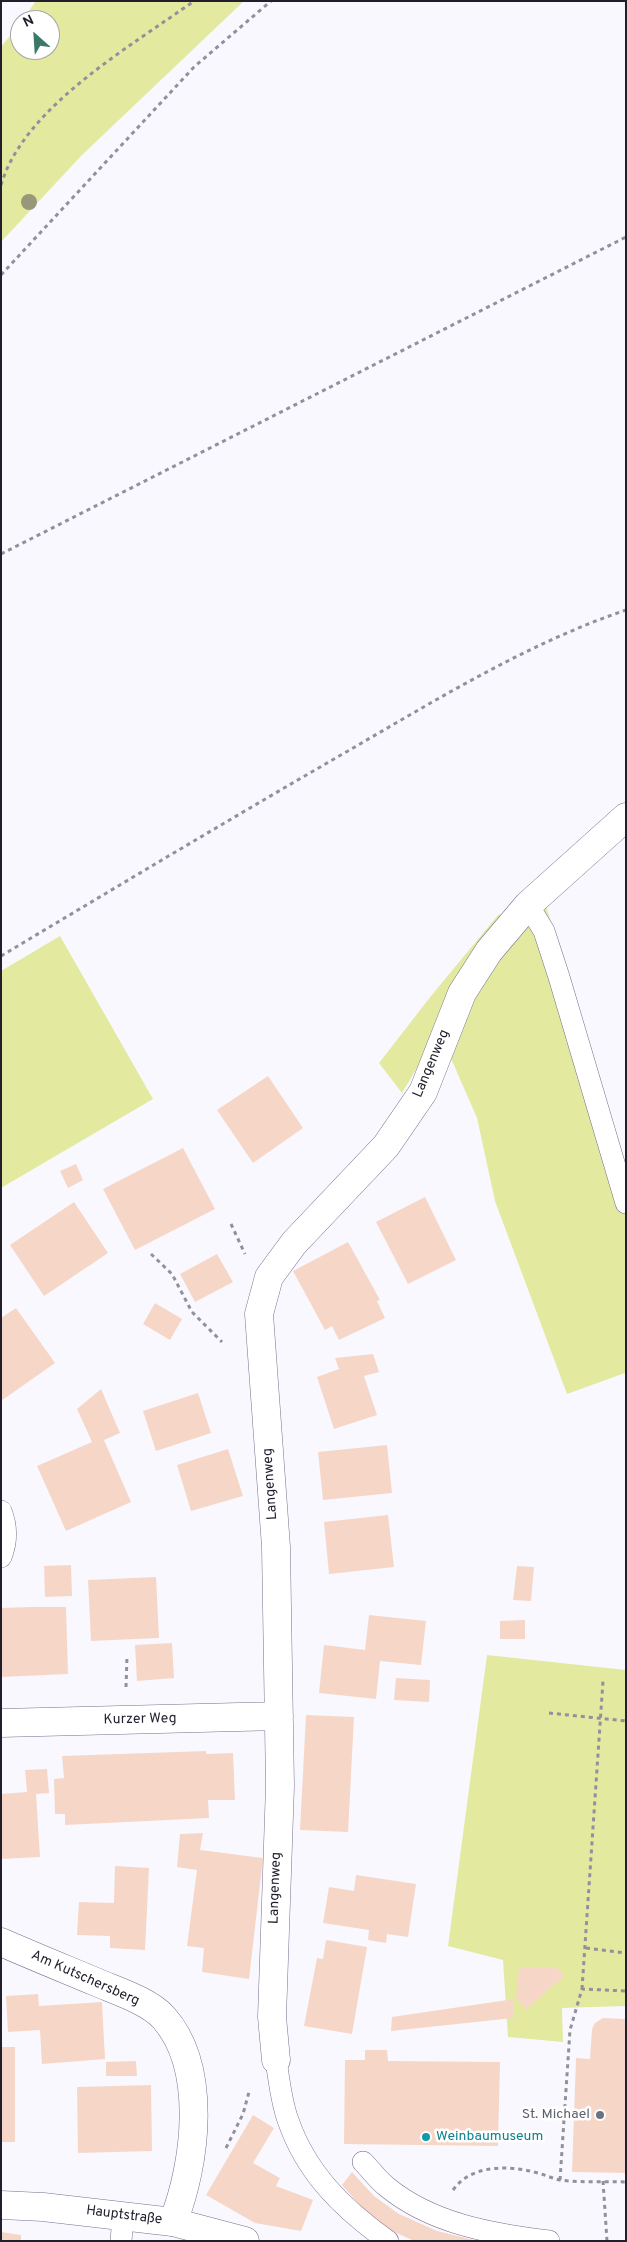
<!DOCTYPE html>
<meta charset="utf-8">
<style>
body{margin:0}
#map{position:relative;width:627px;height:2242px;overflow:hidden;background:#f9f8ff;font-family:Overpass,sans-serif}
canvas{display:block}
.frame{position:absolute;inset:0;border:2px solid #221e2b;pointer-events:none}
.north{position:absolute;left:10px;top:10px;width:50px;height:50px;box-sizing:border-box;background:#fff;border:1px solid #a7a5aa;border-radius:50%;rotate:334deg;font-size:14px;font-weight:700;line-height:20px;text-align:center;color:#221e2b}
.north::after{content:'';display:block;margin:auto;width:18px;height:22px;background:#3b7966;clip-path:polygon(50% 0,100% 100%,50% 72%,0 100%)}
</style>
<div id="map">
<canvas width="627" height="2242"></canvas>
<div class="frame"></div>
<div class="north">N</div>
</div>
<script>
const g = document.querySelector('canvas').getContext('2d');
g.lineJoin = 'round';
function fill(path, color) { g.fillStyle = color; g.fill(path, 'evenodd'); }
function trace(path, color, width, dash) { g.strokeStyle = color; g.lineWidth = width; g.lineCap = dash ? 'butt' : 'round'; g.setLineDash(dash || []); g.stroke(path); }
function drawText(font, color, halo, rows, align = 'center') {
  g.font = font + ' Overpass,sans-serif'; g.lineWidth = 5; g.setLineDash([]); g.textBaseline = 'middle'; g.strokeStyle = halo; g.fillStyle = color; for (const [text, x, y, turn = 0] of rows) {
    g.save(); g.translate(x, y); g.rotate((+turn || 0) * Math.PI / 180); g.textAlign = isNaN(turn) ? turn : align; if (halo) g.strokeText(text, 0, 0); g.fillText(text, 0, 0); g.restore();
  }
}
fill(new Path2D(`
 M36 1H244L81 156 1 242V47L20 23V50H50V20H22Z
 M546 906 626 1170V1374L625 1373 567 1394 495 1201 477 1118 439 1031 402 1093 379 1063 431 996 498 915Z
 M60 936 153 1099 1 1188V971Z
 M487 1655 626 1670V2006L562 2008 563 2042 508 2037 503 1960 448 1946Z`), '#e3eaa0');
fill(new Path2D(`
 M268 1076 303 1128 253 1163 217 1110Z
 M183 1148 215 1209 135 1250 103 1189Z
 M76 1164 83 1180 68 1188 60 1171Z
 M425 1197 456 1260 408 1284 376 1222Z
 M74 1202 108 1253 44 1296 10 1245Z
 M348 1242 380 1300 377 1301 385 1318 339 1340 332 1326 325 1330 293 1271Z
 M217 1254 233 1282 195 1302 180 1274Z
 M155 1303 182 1319 170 1340 143 1324Z
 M16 1308 55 1363 1 1401V1318Z
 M373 1354 379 1372 364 1376 377 1415 334 1429 317 1377 339 1369 335 1358Z
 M101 1389 120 1433 104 1440 131 1502 66 1531 37 1466 92 1442 77 1409Z
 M198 1393 211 1433 156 1451 143 1411Z
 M387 1445 392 1493 323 1500 318 1452Z
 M228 1449 243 1496 191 1511 177 1465Z
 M388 1515 394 1567 329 1574 324 1522Z
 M71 1565 72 1596 45 1597 44 1566Z
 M517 1566 534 1567 531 1601 513 1600Z
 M156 1577 159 1638 91 1641 88 1580Z
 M31 1607H66L68 1674 1 1677V1608Z
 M369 1615 426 1621 421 1665 380 1661 376 1699 319 1693 324 1645 365 1650Z
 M525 1620V1639H500V1621Z
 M172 1643 174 1678 137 1681 135 1645Z
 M396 1678 430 1680 429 1702 394 1700Z
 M306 1715 354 1717 348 1832 300 1830Z
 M206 1751V1754L233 1753 235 1800H208L209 1818 65 1825V1814H55L54 1779 64 1778 62 1756Z
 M47 1769 49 1793 36 1794 40 1857 1 1859V1794L27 1792 25 1770Z
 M203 1833 200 1850 263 1858 249 1979 202 1972 204 1948 187 1946 197 1870 177 1867 180 1834Z
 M115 1866 149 1868 145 1950 110 1948V1936L77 1935 79 1902 114 1903Z
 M356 1875 416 1884 408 1937 387 1934 386 1943 368 1940 369 1930 323 1923 329 1887 354 1891Z
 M326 1940 367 1947 352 2034 304 2026 317 1958 323 1959Z
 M519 1967H556L564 1976 526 2010 516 1998Z
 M38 1994 39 2006 102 2002 105 2059 42 2064 40 2030 8 2032 6 1996Z
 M514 1999 513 2018 391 2031 392 2017Z
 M603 2018 626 2019V2173L572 2172 576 2058 590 2059 592 2029 595 2023Z
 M1 2047H15V2142H1Z
 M365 2050H387L388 2061 500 2062 498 2146 344 2144 345 2060H365Z
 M136 2061 137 2076H106V2062Z
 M151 2085 152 2151 78 2153 77 2087Z
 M253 2115 274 2128 253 2163 280 2178 276 2186 313 2200 301 2231 255 2223 206 2195Z
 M352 2172 374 2196 399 2214 437 2231 478 2241H414L388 2229 364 2210 342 2185Z
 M1 2232 21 2235V2241H1Z`), '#f6d7c7');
const lane = new Path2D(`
 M528 905 544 931 559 977 626 1203
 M1 1511C7 1526 7 1542 1 1557
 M276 2060C279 2079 281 2101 288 2120 306 2173 343 2209 388 2241
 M363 2162C371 2170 378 2180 387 2187 432 2224 493 2234 549 2241
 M121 2241 123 2216`);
const street = new Path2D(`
 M1 1723 279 1716
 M1 1942C33 1956 65 1969 96 1982 117 1991 149 2001 164 2018 208 2068 196 2164 173 2222
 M276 2060 272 2017 280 1786 276 1547 259 1314 269 1277 294 1243 386 1146 423 1092 462 993 489 951 528 905 626 817`);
const secondary = new Path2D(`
 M1 2205 43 2207 173 2222 245 2241`);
trace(lane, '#786f8e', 22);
trace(street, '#786f8e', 29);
trace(secondary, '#786f8e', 29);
trace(new Path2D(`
 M1 185C24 107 130 47 194 1
 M1 275 194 67 271 1
 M1 554 626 237
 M1 956C118 886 235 816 353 748 441 697 529 643 626 610
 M231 1224 245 1254
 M151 1254 172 1274 192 1312 222 1342
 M126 1687 127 1657
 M549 1713 626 1721
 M586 1948 626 1953
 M582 1989 603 1681
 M226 2148 243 2114 249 2092
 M560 2180 570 2030 582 1989 626 1991
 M603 2181 607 2241
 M453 2190C471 2165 506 2165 534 2172 543 2174 551 2178 560 2180 581 2183 604 2181 626 2182`), '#92909a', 3, [4, 4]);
trace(lane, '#fff', 21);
trace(street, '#fff', 28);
trace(secondary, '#fff', 28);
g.fillStyle = '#979879';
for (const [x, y] of [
 [29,202]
]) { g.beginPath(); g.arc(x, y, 8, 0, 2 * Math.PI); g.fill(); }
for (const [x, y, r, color] of [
 [600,2115,5,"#6b7280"],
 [426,2137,5,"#0f9aa8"]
]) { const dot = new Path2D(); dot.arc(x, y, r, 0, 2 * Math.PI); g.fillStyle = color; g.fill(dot); trace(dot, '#fff', 2); }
drawText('14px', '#221e2b', '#fff', [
 ["Langenweg",432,1064,-67],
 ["Langenweg",271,1484,-94],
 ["Kurzer Weg",140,1720,-1],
 ["Langenweg",276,1888,-88],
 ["Am Kutschersberg",85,1979,24],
 ["Hauptstraße",124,2216,7]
]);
drawText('14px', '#5b616d', '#fff', [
 ["St. Michael",590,2115]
], 'right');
drawText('14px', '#0d838f', '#fff', [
 ["Weinbaumuseum",436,2137]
], 'left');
</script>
